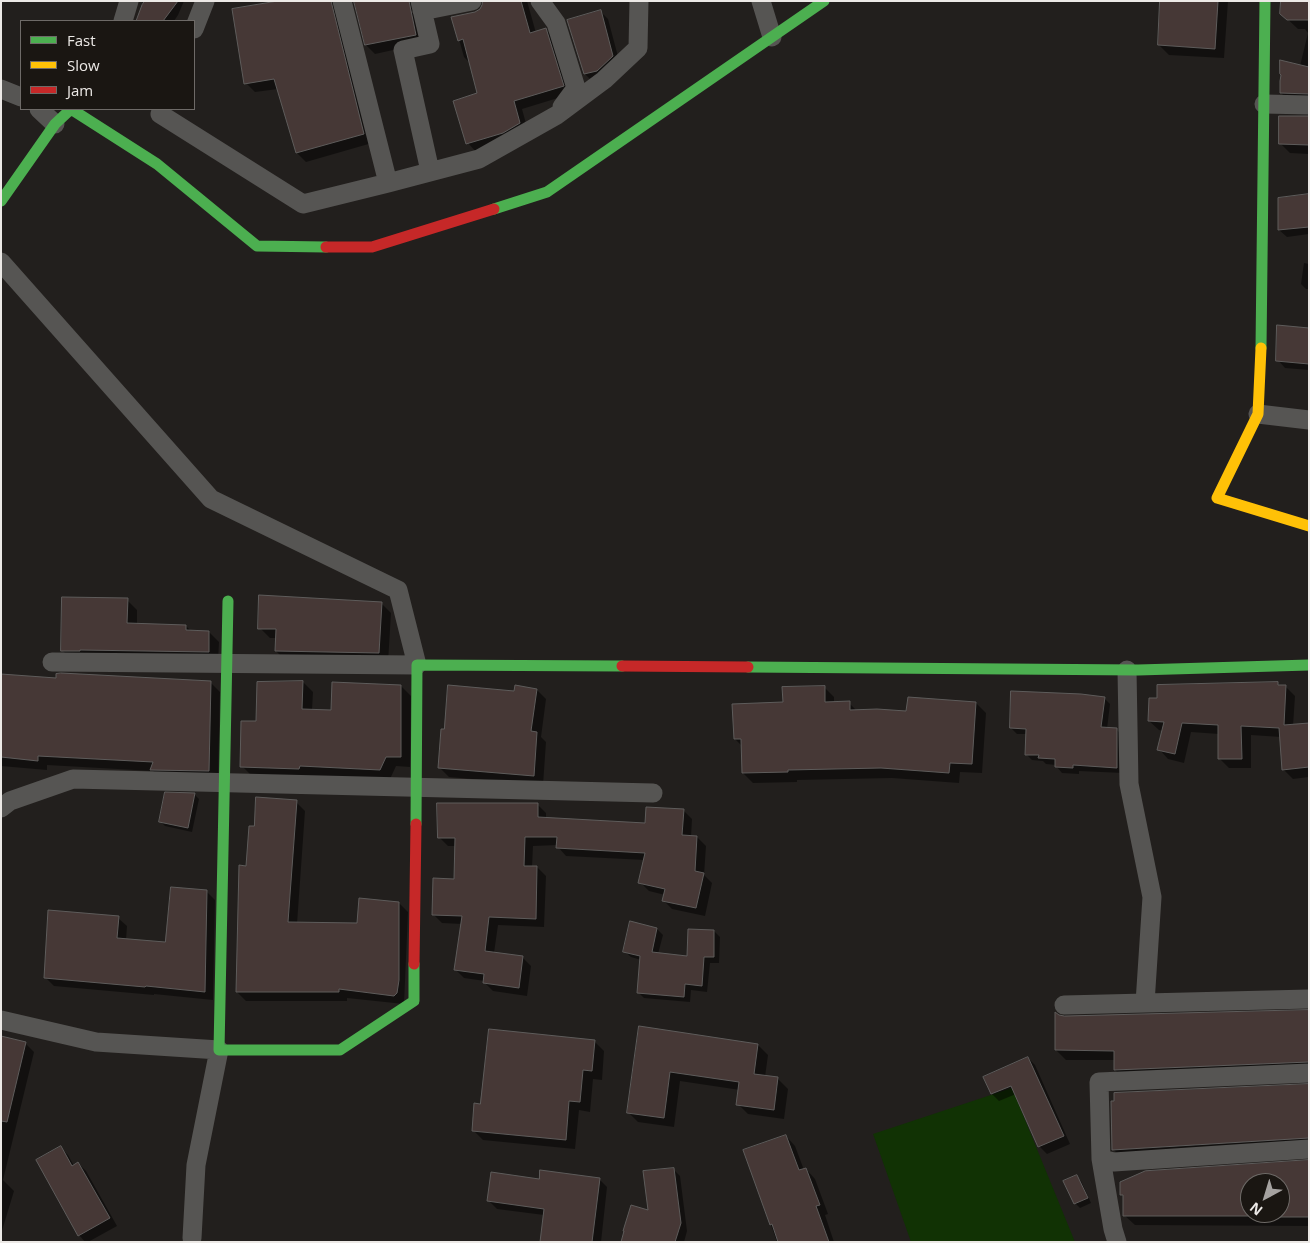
<!DOCTYPE html>
<style>
body{margin:0}
#map{position:relative;width:1310px;height:1243px;overflow:hidden;background:#221f1d;font-family:"Open Sans",sans-serif}
canvas{display:block}
.frame{position:absolute;inset:0;border:2px solid #ece9e6;pointer-events:none}
.legend{position:absolute;left:20px;top:20px;width:175px;height:90px;box-sizing:border-box;background:#1a1612;border:1px solid #6e6a67;margin:0;padding:6px 9px;list-style:none;font-size:15px;color:#ece9e6}
.legend li{display:flex;align-items:center;gap:10px;height:25px}
.legend b{width:25px;border:1px solid #6e6a67}
.north{position:absolute;left:1240px;top:1173px;width:50px;height:50px;box-sizing:border-box;background:#1a1612;border:1px solid #6e6a67;border-radius:50%;rotate:219deg;font-size:14px;font-weight:700;line-height:20px;text-align:center;color:#ece9e6}
.north::after{content:'';display:block;margin:auto;width:18px;height:22px;background:#a5a2a0;clip-path:polygon(50% 0,100% 100%,50% 72%,0 100%)}
</style>
<div id="map">
<canvas width="1310" height="1243"></canvas>
<div class="frame"></div>
<ul class="legend">
<li><b style="height:6px;background:#4caf50"></b>Fast</li>
<li><b style="height:6px;background:#ffc107"></b>Slow</li>
<li><b style="height:6px;background:#c62828"></b>Jam</li>
</ul>
<div class="north">N</div>
</div>
<script>
const g = document.querySelector('canvas').getContext('2d');
g.lineJoin = 'round';
function fill(path, color) { g.fillStyle = color; g.fill(path, 'evenodd'); }
function trace(path, color, width, dash) { g.strokeStyle = color; g.lineWidth = width; g.lineCap = dash ? 'butt' : 'round'; g.setLineDash(dash || []); g.stroke(path); }
fill(new Path2D(`
 M1012 1088 1075 1242H911L873 1134Z`), '#113204');
fill(new Path2D(`
 M147 1H184L178 15 174 21H138L143 6Z
 M283 1H344L372 143 306 162 297 153 278 89 255 92 246 83Z
 M355 1H422L425 43 375 54 366 45Z
 M485 1H527L536 33 546 30 554 38 571 94 522 109 528 131 476 152 468 143 479 94 471 64 464 57 453 18 476 20Z
 M1162 1H1228L1224 58 1169 55 1159 45Z
 M1309 1V103L1290 102 1281 93 1300 66 1308 33 1305 29H1298L1282 14Z
 M601 12 608 19 620 64 592 81 585 74Z
 M1309 117V154L1290 153 1280 143Z
 M1309 195V234L1287 237 1279 230Z
 M1304 263 1309 264V289H1306L1301 284Z
 M1309 329V370L1285 368 1278 360Z
 M127 600 137 610V625L186 626 191 631 209 632 219 642 218 662 72 660 62 650Z
 M381 603 391 613 388 663 286 661 276 651V638H270L260 628Z
 M1 675 57 680 210 682 220 692 218 780 161 779 153 771 47 765V770L1 766Z
 M303 682 313 692 312 710 332 711 401 686 411 696 410 767 396 766 390 779 252 776 242 766 257 723Z
 M1277 683 1281 686H1285L1295 696 1293 726 1309 725V777L1293 779 1283 769 1281 737 1251 735V768H1229L1219 758V734L1191 732 1184 763 1168 759 1159 749 1163 731 1159 730 1149 721 1158 699Z
 M824 687 834 697V703H849L857 711 908 713 976 703 986 713 982 773 960 772 959 783 892 778 797 780V782L753 783 743 773 742 746 735 739 784 704Z
 M537 690 546 699 541 737 546 742 543 785 449 777 440 768 515 692Z
 M1104 698 1110 704 1107 729H1116L1123 736V773L1079 771V774L1062 773 1056 766V765L1046 764 1043 761 1032 760 1026 754 1027 734H1017L1011 728Z
 M194 794 199 799 192 832 165 826 160 821Z
 M296 802 305 811 297 924H358L399 903 408 912 404 1004 347 998V1001H246L237 992 247 867 255 827Z
 M537 804 546 813V818L646 824 683 810 692 819 691 837H697L706 846 704 875 712 883 705 916 672 909 664 901 665 895 649 891 640 882 645 860 566 856 558 847V845L533 846 532 867H537L546 876 544 927 498 925 494 953 522 957 531 966 527 996 493 991 484 982 485 981 464 978 456 970 462 924 442 923 433 914 455 881 456 846H448L439 837Z
 M206 891 215 900 213 1000 154 994V995L54 986 45 977 118 918 127 926 126 940 167 944Z
 M657 929 663 935 658 954 689 957 714 931 720 937 719 963H710L707 992 691 990 690 1002 644 998 638 992 641 960 631 957 624 951Z
 M1309 1012V1072L1125 1080 1115 1070V1060H1066L1056 1050 1058 1016Z
 M640 1028 758 1045 768 1055 765 1077 778 1079 788 1089 784 1119 748 1114 738 1104 740 1090 680 1081 674 1127 638 1122 628 1112Z
 M1 1038 25 1043 34 1052 3 1180 14 1191 1 1234Z
 M594 1041 604 1051 602 1080 593 1079 590 1112 579 1110 575 1149 483 1140 473 1130 481 1105Z
 M1028 1058 1035 1065 1070 1144 1047 1154 1040 1147 1016 1094 999 1101 992 1094 984 1077Z
 M1309 1086V1148L1123 1159 1113 1149Z
 M786 1136 795 1146 804 1170 806 1169 815 1179 828 1214 825 1215 834 1242H777L745 1151Z
 M61 1148 68 1155 74 1166 78 1163 86 1171 117 1226 88 1242H85L79 1235Z
 M1309 1162V1226L1135 1225 1124 1215 1125 1198 1122 1195ZM1250 1183H1280V1213H1250Z
 M673 1169 680 1176 687 1231 684 1242H622L649 1212Z
 M1076 1176 1081 1181 1091 1203 1080 1208 1075 1203Z
 M599 1179 607 1187 601 1242H541L544 1215 497 1209 489 1201Z`), '#0007');
const building = new Path2D(`
 M145 1H178L163 21H136L142 5Z
 M278 1H331L364 134 296 153 274 79 244 84 232 9Z
 M354 1H409L416 35 365 45Z
 M483 1H521L530 33 546 28 564 86 514 101 520 123 503 133 466 144 453 101 477 93 463 39 458 41 451 17 475 12 480 9 482 5Z
 M1160 1H1218L1215 49 1158 45Z
 M1281 1H1309V20H1287L1280 14Z
 M601 10 613 56 597 71 584 74 567 20Z
 M1280 60 1309 67V94L1280 93V81L1281 75 1280 74Z
 M1279 116H1309V145L1279 144Z
 M1309 194V227L1278 230V198Z
 M1277 325 1309 328V364L1276 361Z
 M259 595 382 602 379 653 275 651 276 629H258Z
 M62 597 128 598 127 623 186 625V630L209 631V652L80 650V651H61Z
 M61 673 211 681 209 771 150 770 153 762 38 756V761L1 757V674L56 678V674Z
 M303 681 302 709 331 710 332 682 401 685V757H386L380 770 300 766 299 769 240 767 241 721H256L257 682Z
 M1278 682V685H1286L1284 725 1309 723V767L1282 770 1279 728 1241 726 1242 759H1218V725L1182 723 1175 754 1157 750 1164 722 1148 721 1149 698H1157V685Z
 M448 685 514 691 515 685 537 689 531 731 537 732 534 776 438 768 441 729H444Z
 M825 686V702L850 701V710L877 709 906 711 908 697 976 702 972 764 950 763 949 773 881 768 788 770V772L742 773 741 739H734L732 704 783 702 782 687Z
 M1011 691 1081 694 1105 697 1101 727 1117 728V768L1073 765V768L1055 767V759L1038 758 1039 755H1025L1026 729 1010 728Z
 M165 792 195 793 188 828 159 822Z
 M256 797 297 800 288 922 357 923 359 898 399 902V980L397 993 394 996 339 989V992H236L239 865 246 866 249 826H254Z
 M437 803H538V817L645 823 646 807 684 809 682 835 697 836 695 871 704 873 696 908 662 901 665 889 638 883 645 853 556 848 557 837H525L524 866H537L536 919 489 917 485 951 523 956 519 988 483 983 484 974 454 970 462 916 432 915 433 878 454 879 455 838H438Z
 M171 887 207 890 205 992 146 986 145 987 44 978 48 910 119 916 117 938 165 942Z
 M630 921 657 928 652 952 687 956 688 929 714 930V957H704L702 986 685 984 684 997 637 993 640 956 623 952Z
 M1309 1010V1062L1114 1070V1051L1055 1050V1012L1059 1015 1064 1016Z
 M639 1026 758 1044 754 1074 778 1077 774 1110 736 1105 739 1082 670 1072 664 1118 627 1113Z
 M489 1029 595 1040 592 1071 583 1070 580 1102 569 1101 566 1140 472 1131 474 1103 480 1104Z
 M1 1036 26 1042 7 1122 1 1121Z
 M1028 1057 1064 1136 1038 1147 1011 1086 991 1094 983 1077Z
 M1309 1084V1138L1112 1150 1111 1101H1114V1093Z
 M786 1135 799 1170 806 1168 820 1205 816 1206 829 1242H778L772 1224 770 1225 743 1150Z
 M61 1146 72 1166 78 1162 110 1218 78 1236 36 1160Z
 M1309 1160V1217H1280V1183H1250V1216H1123V1195H1120V1182L1145 1171Z
 M674 1168 681 1223 675 1242H621L624 1231H623L631 1205 648 1210 643 1171Z
 M540 1170 600 1178 592 1242H540L544 1209 487 1201 491 1172 539 1179Z
 M1077 1175 1088 1198 1074 1204 1063 1181Z`);
fill(building, '#463836');
trace(building, '#5e5c5b', 1);
trace(new Path2D(`
 M342 1 388 183
 M420 1 430 44 403 50 430 171
 M540 1 556 23 576 88 562 107
 M761 1 772 37
 M422 11 472 1
 M123 21 129 1
 M194 29 205 1
 M1 89 21 97
 M1264 104 1309 105
 M39 109 55 124
 M162 109 160 114 303 204 388 183 479 159 557 115 604 80 638 48 639 1
 M1 262 211 499 398 590 417 665 52 662
 M1258 414 1309 420
 M1127 670 1129 784 1152 897 1145 1003
 M1 808 10 801 73 779 653 793
 M1064 1005 1309 999
 M1 1020 96 1042 219 1050 196 1165 192 1238
 M1309 1073 1099 1082 1101 1159 1114 1162 1309 1149
 M1101 1159 1113 1229 1117 1242`), '#565553', 19);
trace(new Path2D(`
 M1 201 55 124 71 109 157 164 257 246 326 247
 M494 209 547 192 824 1
 M1261 348 1265 1
 M228 601 219 1050H340L414 1001V964
 M748 667 1138 670 1309 665
 M416 824 417 665 622 666`), '#4caf50', 11);
trace(new Path2D(`
 M1261 348 1258 414 1217 498 1309 526`), '#ffc107', 11);
trace(new Path2D(`
 M326 247H372L494 209
 M622 666 748 667
 M414 964 416 824`), '#c62828', 11);
</script>
